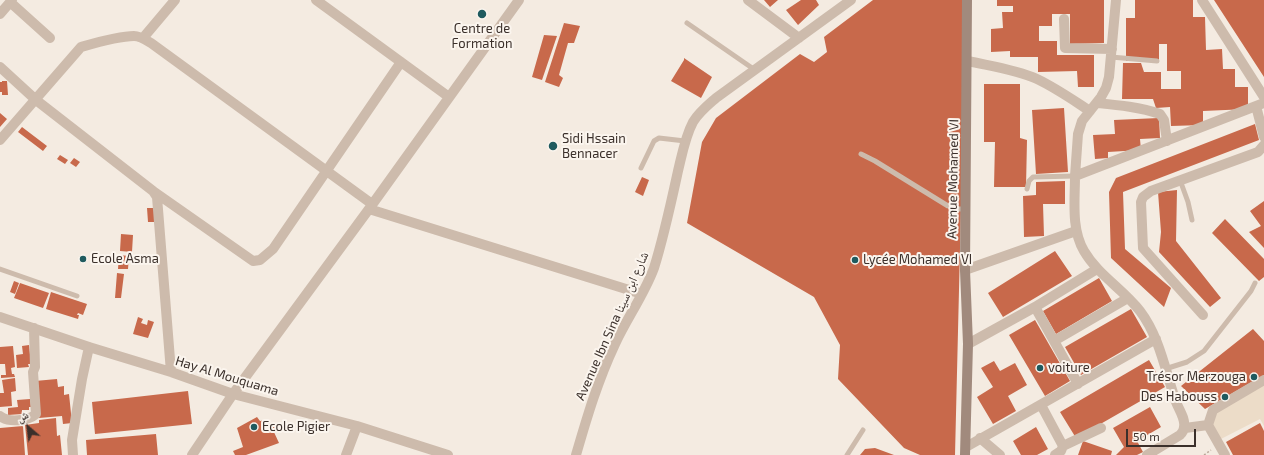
<!DOCTYPE html>
<meta charset="utf-8">
<style>
body{margin:0}
#map{position:relative;width:1264px;height:455px;overflow:hidden;background:#f4ebe1;font-family:"Exo 2","Noto Naskh Arabic",sans-serif}
canvas{display:block}
.north{position:absolute;left:8px;top:407px;width:40px;height:40px;-webkit-text-stroke:3px #fbf5ee;paint-order:stroke;rotate:332deg;font-size:11px;font-weight:700;line-height:16px;text-align:center;color:#3b302b}
.north::after{content:'';display:block;margin:auto;width:14px;height:18px;background:#3b302b;clip-path:polygon(50% 0,100% 100%,50% 72%,0 100%)}
.scale{position:absolute;left:1126px;top:429px;width:70px;height:18px;box-sizing:border-box;border:2px solid #3b302b;border-top:0;padding-left:5px;font-size:12px;line-height:14px;white-space:nowrap;color:#3b302b;-webkit-text-stroke:3px #fbf5ee;paint-order:stroke}
</style>
<div id="map">
<canvas width="1264" height="455"></canvas>
<div class="north">ش</div>
<div class="scale">50 m</div>
</div>
<script>
const g = document.querySelector('canvas').getContext('2d');
g.lineJoin = 'round';
function fill(path, color) { g.fillStyle = color; g.fill(path, 'evenodd'); }
function trace(path, color, width, dash) { g.strokeStyle = color; g.lineWidth = width; g.lineCap = dash ? 'butt' : 'round'; g.setLineDash(dash || []); g.stroke(path); }
function drawText(font, color, halo, rows, align = 'center') {
  g.font = font + ' "Exo 2","Noto Naskh Arabic",sans-serif'; g.lineWidth = 4; g.setLineDash([]); g.textBaseline = 'middle'; g.strokeStyle = halo; g.fillStyle = color; for (const [text, x, y, turn = 0] of rows) {
    g.save(); g.translate(x, y); g.rotate((+turn || 0) * Math.PI / 180); g.textAlign = isNaN(turn) ? turn : align; if (halo) g.strokeText(text, 0, 0); g.fillText(text, 0, 0); g.restore();
  }
}
fill(new Path2D(`
 M1264 380V426L1260 419 1217 441 1208 425 1213 410Z`), '#ecdcc8');
fill(new Path2D(`
 M764 0H778L770 7Z
 M801 0H816L819 5 798 25 786 10Z
 M873 0H966L955 455H920L904 448 838 379 840 345 814 297 687 223 702 142 716 118 800 54 814 62 827 52 824 37Z
 M997 0H1104V43L1070 44V14H1052V26H1039V41H1057V55H1094V87H1078L1077 71 1038 72V57H1010V51L991 52V29L1003 28 1002 12H1013V6H997Z
 M1135 0H1193V17H1205L1206 50 1222 49 1223 69H1235V87H1248V109L1203 111V125L1171 126 1170 107 1156 108 1153 99H1122L1123 63H1141L1144 72H1161V89H1181V71H1167V44H1159V61H1126V18H1135Z
 M1214 0H1264V77Z
 M564 23 580 26 574 43H568L559 75 563 78 559 87 545 82Z
 M544 35 557 36 542 80 532 77Z
 M684 58 712 77 701 98 671 81 684 60Z
 M2 81H7L8 95H2V92H0V82H2Z
 M984 84H1020V138L1027 140 1026 187H994L995 142H984Z
 M1064 108 1068 172 1036 174 1032 110Z
 M0 113 7 119 0 127Z
 M1159 118 1160 138 1140 139 1141 150 1108 152V158L1095 159 1093 135 1115 134 1114 120Z
 M1255 124 1259 140 1123 192 1125 249 1171 288 1164 307 1111 258 1109 192 1116 178Z
 M22 127 47 146 43 151 18 132Z
 M60 155 68 160 65 164 57 159Z
 M74 158 80 162 76 167 70 163Z
 M642 177 649 180 643 196 635 192Z
 M1065 181V204H1043L1044 236 1024 237 1023 196 1036 195V182Z
 M1177 190 1176 241 1221 298 1210 307 1159 252 1161 232 1158 192Z
 M1264 201V248L1249 232 1261 226 1250 211Z
 M147 208H155L157 222H148Z
 M1225 219 1264 259V277L1259 281 1212 233Z
 M121 234 133 235 132 252 120 251Z
 M1055 251 1072 276 1003 317 988 293Z
 M119 255 129 256 128 269H118Z
 M117 273 124 274 121 298H115Z
 M1099 278 1112 301 1056 334 1043 311Z
 M14 281 19 283 15 294 10 292Z
 M20 283 49 293 43 308 14 298Z
 M51 292 87 304 83 315 78 313 77 315H79L78 319 46 309Z
 M1131 309 1147 337 1081 375 1065 347Z
 M138 317 143 319 141 323 147 325 148 320 154 322 148 338 133 334Z
 M1035 320 1070 381 1045 396 1009 335Z
 M1253 329 1264 341V375L1205 409 1181 386Z
 M29 345 31 364H28L29 367 17 368 16 355 23 354 22 346Z
 M13 346 15 367 11 368 12 374H14L15 377 1 378V375H6L5 364H0V347Z
 M1149 360 1165 387 1076 438 1060 412Z
 M994 361 1000 371 1015 363 1027 385 1008 396 1016 411 993 424 977 397 993 387 981 368Z
 M15 378 16 391 11 392 12 406 0 407V393H4L2 380Z
 M57 379 58 387 64 386V395L69 394 72 423 63 424 62 416 39 418 35 381Z
 M188 391 192 424 95 434 92 402Z
 M30 399 31 407H29V410H22V414L8 415V408L18 407 17 400Z
 M1150 407 1161 427 1137 441 1143 452 1137 455H1116L1124 447 1113 428Z
 M257 417 260 421 269 419 271 425 274 424 276 430H273L279 443 246 455H235L233 451 243 447 237 428Z
 M56 418 57 436 60 435 62 455H28L25 425 39 423V420Z
 M1260 423 1264 431V455H1233L1226 442Z
 M23 426 25 455H0V428Z
 M1036 427 1048 449 1037 455H1021L1013 441Z
 M156 434 158 455H87L86 440Z
 M1083 441 1112 451 1111 455H1078Z
 M875 448 894 455H860L865 449Z`), '#c8694b');
trace(new Path2D(`
 M1204 455 1211 450`), '#b9a596', 1.5, [2, 2]);
trace(new Path2D(`
 M687 23 755 70
 M1111 57 1157 61
 M861 154 875 161 948 206 957 209H966
 M641 168 654 141 659 138 685 141
 M1180 180 1188 202 1192 220
 M1027 189 1029 181 1033 177 1075 176
 M0 269 77 296
 M1165 369 1187 362 1204 351 1251 291 1255 283
 M847 455 863 430`), '#cdbbac', 5);
trace(new Path2D(`
 M316 0 449 97
 M748 0 799 38
 M1202 0 1264 97
 M10 2 50 38
 M0 14 12 0
 M1064 19 1065 48 1112 49
 M143 38 175 0
 M968 61C990 66 1015 69 1037 79 1056 88 1073 100 1090 111
 M0 67 36 100 153 191 157 197 171 372
 M1097 103C1118 105 1140 107 1160 114L1164 120 1167 141
 M1256 106 1264 137
 M0 140 81 47C95 43 119 36 134 36 140 36 146 40 151 43L372 204
 M1075 176 1078 134 1082 121 1101 97 1106 88 1109 77 1116 0
 M153 191 253 261 260 260 273 249 401 62
 M369 209 642 294
 M965 270 1076 231
 M1035 307 1078 384
 M1203 315 1143 248 1141 202 1143 197 1151 191 1258 152 1264 145
 M0 317 89 347 171 372 233 394 357 426 448 455
 M1054 341 1128 298
 M968 344 1035 307 1097 269
 M1041 405 1063 446 1061 451 1055 455
 M0 416C8 423 28 421 36 414L33 372 35 367 34 328
 M1185 428 1208 425
 M980 438 1000 455
 M1063 446 1101 428
 M966 447 1156 339
 M73 455 72 440 82 379 89 347
 M192 455 233 394 369 209 519 0
 M346 455 357 426
 M576 455C587 417 598 380 615 344 627 318 644 295 654 268 664 236 671 203 678 171 682 155 685 137 693 122 699 112 708 105 716 98L851 0
 M1147 455 1180 435C1182 433 1184 431 1184 427 1186 418 1177 407 1175 399 1165 369 1159 336 1140 311 1123 289 1098 275 1084 251 1071 229 1075 200 1075 176L1264 103
 M1225 455 1208 425 1213 410 1264 380`), '#cdbbac', 10);
trace(new Path2D(`
 M965 455 968 344 965 270 967 0`), '#a18a7d', 10);
for (const [x, y, r, color] of [
 [482,14,5,"#1f5a5e"],
 [553,146,5,"#1f5a5e"],
 [83,259,4,"#1f5a5e"],
 [855,260,4,"#1f5a5e"],
 [1040,368,4,"#1f5a5e"],
 [1254,377,4,"#1f5a5e"],
 [1225,397,4,"#1f5a5e"],
 [254,427,4,"#1f5a5e"]
]) { const dot = new Path2D(); dot.arc(x, y, r, 0, 2 * Math.PI); g.fillStyle = color; g.fill(dot); trace(dot, '#fbf5ee', 1.5); }
drawText('13px', '#3b302b', '#fbf5ee', [
 ["Centre de",482,29,"center"],
 ["Formation",482,44,"center"],
 ["Sidi Hssain",562,139],
 ["Bennacer",562,154],
 ["Ecole Asma",91,259],
 ["Lycée Mohamed VI",863,260],
 ["voiture",1048,368],
 ["Trésor Merzouga",1246,377,"right"],
 ["Des Habouss",1217,397,"right"],
 ["Ecole Pigier",262,427]
], 'left');
drawText('13px', '#3b302b', '#fbf5ee', [
 ["Avenue Mohamed VI",953,179,-89],
 ["Avenue Ibn Sina شارع ابن سينا",612,326,-66],
 ["Hay Al Mouquama",227,376,17]
]);
</script>
